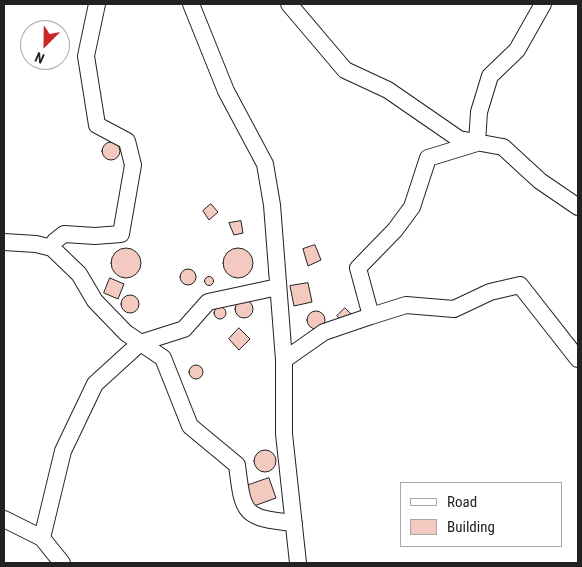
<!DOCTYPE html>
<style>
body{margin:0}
#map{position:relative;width:582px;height:567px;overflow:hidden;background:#fff;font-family:"Roboto Condensed",sans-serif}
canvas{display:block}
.frame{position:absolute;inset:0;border:5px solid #222;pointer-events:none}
.legend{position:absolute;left:400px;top:482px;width:162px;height:65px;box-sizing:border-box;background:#fff;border:1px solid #a7a7a7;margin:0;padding:6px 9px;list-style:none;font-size:15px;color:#222}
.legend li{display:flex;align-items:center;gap:10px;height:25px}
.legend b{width:25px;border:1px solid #a7a7a7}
.north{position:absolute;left:20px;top:20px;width:50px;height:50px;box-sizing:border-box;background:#fff;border:1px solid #a7a7a7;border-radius:50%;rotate:203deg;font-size:14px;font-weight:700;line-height:20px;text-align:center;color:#222}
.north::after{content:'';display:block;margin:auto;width:18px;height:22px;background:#c62828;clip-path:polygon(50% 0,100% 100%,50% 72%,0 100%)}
</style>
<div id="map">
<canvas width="582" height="567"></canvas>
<div class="frame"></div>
<ul class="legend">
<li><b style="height:6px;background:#fff"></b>Road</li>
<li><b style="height:14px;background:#f3c9c0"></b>Building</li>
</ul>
<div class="north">N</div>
</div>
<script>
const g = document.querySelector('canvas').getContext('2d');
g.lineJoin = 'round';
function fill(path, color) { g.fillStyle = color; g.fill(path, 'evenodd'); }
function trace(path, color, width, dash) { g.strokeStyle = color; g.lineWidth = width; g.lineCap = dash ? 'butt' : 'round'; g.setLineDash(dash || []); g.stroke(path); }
const building = new Path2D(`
 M102 151a9 9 0 1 1 18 0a9 9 0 1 1-18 0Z
 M211 204 218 212 209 220 203 211Z
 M241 221 243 233 234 235 229 223Z
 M315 245 321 260 308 266 303 249Z
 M111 263a15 15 0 1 1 30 0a15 15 0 1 1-30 0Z
 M223 263a15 15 0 1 1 30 0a15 15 0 1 1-30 0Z
 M180 277a8 8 0 1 1 16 0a8 8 0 1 1-16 0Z
 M204.5 281a4.5 4.5 0 1 1 9 0a4.5 4.5 0 1 1-9 0Z
 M110 278 124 284 118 299 104 293Z
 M308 283 312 302 294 306 290 286Z
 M121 304a9 9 0 1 1 18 0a9 9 0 1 1-18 0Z
 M235 309a9 9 0 1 1 18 0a9 9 0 1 1-18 0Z
 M214 313a6 6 0 1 1 12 0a6 6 0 1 1-12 0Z
 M345 308 355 318 346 326 337 316Z
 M307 320a9 9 0 1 1 18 0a9 9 0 1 1-18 0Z
 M239 328 250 339 239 350 229 339Z
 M189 372a7 7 0 1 1 14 0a7 7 0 1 1-14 0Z
 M254 461a11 11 0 1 1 22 0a11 11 0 1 1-22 0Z
 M269 478 276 498 254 506 246 486Z`);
fill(building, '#f3c9c0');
trace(building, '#222', 1);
const minor = new Path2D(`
 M191 4 226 91 265 164 272 205 284 360V434L298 563
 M289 4 345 70 388 90 459 139 503 147 540 181 578 207
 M4 242 36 244 52 248 55 241 64 234 95 236 121 234 133 165 127 141 97 125 86 56 97 4
 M52 248 79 274 95 301 126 333 163 358 190 426 237 465C243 514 243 518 294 523
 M371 316 358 268 395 230 412 207 428 158 477 143 479 112 490 76 517 50 543 4
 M284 360 324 332 371 316 406 305 454 309 490 292 520 285 578 359
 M4 519 42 538
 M62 563 42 538 63 451 95 384 140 343 184 329 208 302 278 287`);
trace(minor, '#222', 18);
trace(minor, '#fff', 16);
</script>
